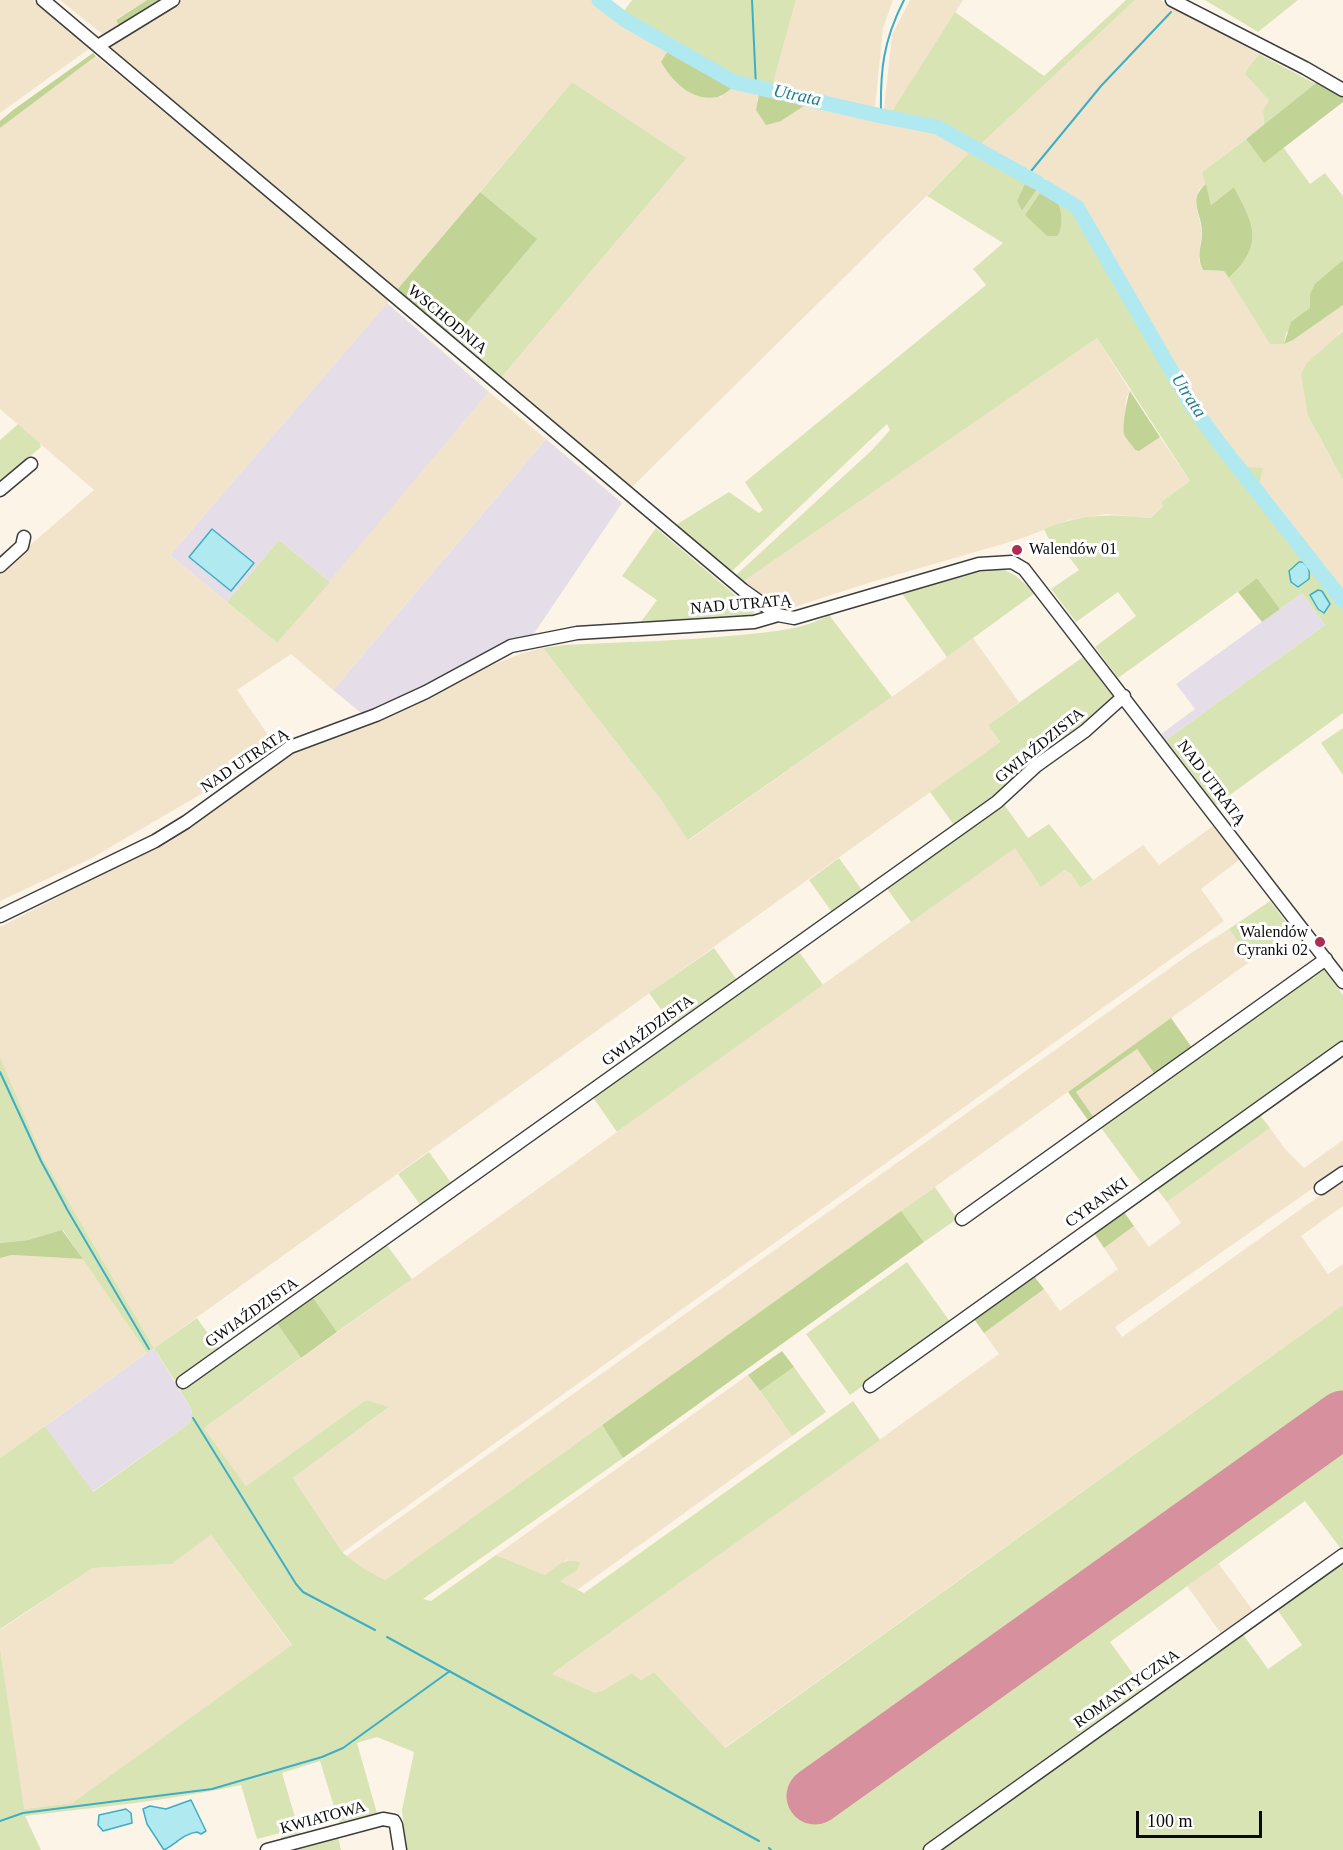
<!DOCTYPE html>
<meta charset="utf-8">
<style>
body{margin:0}
#map{position:relative;width:1343px;height:1850px;overflow:hidden;background:#fdf4e8;font-family:Georgia,serif}
canvas{display:block}
.scale{position:absolute;left:1136px;top:1811px;width:126px;height:27px;box-sizing:border-box;border:3px solid #0a0a0a;border-top:0;padding-left:8px;font-size:18px;line-height:21px;white-space:nowrap;color:#0a0a0a;-webkit-text-stroke:4px #fff;paint-order:stroke}
</style>
<div id="map">
<canvas width="1343" height="1850"></canvas>
<div class="scale">100 m</div>
</div>
<script>
const g = document.querySelector('canvas').getContext('2d');
g.lineJoin = 'round';
function fill(path, color) { g.fillStyle = color; g.fill(path, 'evenodd'); }
function trace(path, color, width, dash) { g.strokeStyle = color; g.lineWidth = width; g.lineCap = dash ? 'butt' : 'round'; g.setLineDash(dash || []); g.stroke(path); }
function drawText(font, color, halo, rows, align = 'center') {
  g.font = font + ' Georgia,serif'; g.lineWidth = 6; g.setLineDash([]); g.textBaseline = 'middle'; g.strokeStyle = halo; g.fillStyle = color; for (const [text, x, y, turn = 0] of rows) {
    g.save(); g.translate(x, y); g.rotate((+turn || 0) * Math.PI / 180); g.textAlign = isNaN(turn) ? turn : align; if (halo) g.strokeText(text, 0, 0); g.fillText(text, 0, 0); g.restore();
  }
}
fill(new Path2D(`
 M387 303 489 392 330 582 279 540 227 602 170 555Z
 M546 439 622 503 531 638 510 639 449 676 365 716 333 690Z
 M1302 593 1325 625 1166 740 1161 734 1195 709 1176 684Z
 M154 1348 192 1410 190 1423 92 1492 45 1426Z`), '#e5dee9');
fill(new Path2D(`
 M0 0H33L90 48 0 113Z
 M60 0H147L116 19 120 27 105 36Z
 M183 0H594L621 20 669 49 661 63 720 97 734 87 759 94 757 101 781 121 804 106 937 132 974 149 630 489 500 379 687 158 572 82 396 291 111 51 109 46 114 43Z
 M796 0H893L883 28 875 107 823 99 772 87Z
 M910 0H963L894 110 884 109 892 35Z
 M1135 0H1161L1259 54 1248 68 1270 101 1263 111 1264 125 1202 172 1206 184 1199 190 1196 204 1202 231 1199 260 1203 270 1224 271 1284 344 1293 340 1343 305V331L1339 333 1308 416 1343 480V594L1259 484 1253 468 1248 467 1234 455 1194 400 1079 206 982 143Z
 M96 56 390 300 170 555 277 643 489 392 546 439 333 690 291 654 237 690 275 745 213 787 90 859 0 901V571L94 490 0 409V128Z
 M1097 338 1130 391 1126 398 1124 434 1135 450 1138 451 1160 437 1190 481 1161 502 1163 506 1151 518 1107 514 1069 520 1020 539 868 583 782 611 741 583Z
 M973 638 1019 702 988 725 1000 742 154 1348 43 1158 0 1057V927L168 840 293 753 374 724 487 667 523 653 543 648 661 800 689 840 892 697Z
 M1213 826 1239 860 1201 889 1224 921 343 1552 293 1478 388 1408 366 1400 246 1486 204 1428 1015 847 1071 874 1082 888 1143 845 1159 865Z
 M1229 929 1251 961 385 1580 363 1568 346 1556 1191 953Z
 M1137 1049 1156 1076 1095 1119 1076 1092Z
 M1270 1128 1285 1149 1304 1168 1343 1140V1167L1115 1327 1122 1337 1343 1179V1206L1301 1236 1328 1274 1343 1264V1305L724 1748 654 1672 641 1680 632 1673 602 1691 595 1694 551 1675 999 1354 984 1333 1044 1289 1060 1311 1118 1269 1104 1248 1134 1226 1149 1247 1181 1223 1167 1202Z
 M12 1255 83 1259 147 1353 0 1458V1258Z
 M748 1375 792 1436 577 1590 560 1581 568 1559 545 1575 496 1555Z
 M211 1535 292 1646 72 1803 23 1809 0 1648V1630L93 1568 172 1564Z
 M1218 1563 1254 1612 1222 1635 1187 1586Z`), '#f1e4cb');
fill(new Path2D(`
 M594 0H608L624 11 632 0H796L772 87 823 99 893 110 955 12 1044 76 1126 0H1135L982 143 1079 206 1194 400 1234 455 1248 467 1263 468 1259 484 1343 594V713L1216 805 1166 740 1325 625 1302 593 1280 609 1257 578 1118 678 1095 647 1136 616 1118 592 1076 622 1051 589 1079 570 1059 544 1053 548 1044 529C1085 513 1108 514 1151 518L1163 506 1161 502 1190 481 1097 338 741 583 734 577 872 450 890 430 887 424 730 573 674 526 729 492 759 513 763 510 745 482 986 285 973 269 1003 243 927 196 973 149 937 132 804 106 737 89 621 20ZM1026 181 1038 188 1022 211 1017 201ZM1033 205 1057 236 1025 215Z
 M1205 0H1298L1258 32Z
 M1259 54 1316 84 1264 125 1263 111 1269 100 1245 74 1248 68Z
 M572 82 687 158 500 379 453 339 536 239 480 192Z
 M1246 139 1264 162 1283 147 1310 184 1325 173 1343 196V260L1310 294V308L1286 333 1284 344H1270L1229 278C1265 244 1254 225 1234 187L1211 205 1202 172Z
 M1343 331V480L1308 416 1301 374 1307 363Z
 M18 424 40 443 41 447 0 483V440Z
 M656 528 754 611 753 617 640 623 657 600 622 576Z
 M279 540 330 582 277 643 227 602Z
 M999 567 1016 576 1035 593 947 657 900 591 939 583Z
 M829 615 892 697 688 840 661 800 543 648 564 645C622 642 681 641 740 635 769 632 803 630 829 615Z
 M1083 657 1114 698 1101 714 986 804 954 825 930 792 1000 742 988 725Z
 M1343 728V775L1321 743Z
 M1003 803 1028 838 1049 824 1093 880 1081 888 1071 874 1064 870 1041 887 1015 848 911 922 885 886Z
 M839 858 862 890 832 912 809 880Z
 M1270 901 1293 931 1251 961 1229 929Z
 M714 948 737 980 673 1026 649 993Z
 M797 949 823 985 617 1132 592 1096Z
 M1323 968 1343 995V1042L1143 1185 1099 1125Z
 M0 1057 43 1158 154 1348 197 1318 219 1349 175 1381 154 1348 147 1353 63 1230 28 1240 0 1243Z
 M1260 1115 1270 1128 1167 1202 1157 1189Z
 M429 1152 452 1184 421 1206 398 1174Z
 M935 1187 957 1219 924 1242 901 1211Z
 M386 1244 412 1279 337 1332 312 1296Z
 M907 1262 951 1323 850 1395 806 1334Z
 M1343 1305V1547L1341 1549 1305 1501 1110 1642 1144 1689 923 1850H406L402 1810 414 1752 377 1737 357 1743 377 1813 339 1823 320 1761 282 1773 300 1834 282 1840 280 1833 257 1839 241 1785C169 1801 98 1807 25 1816L41 1850H0V1648L24 1809 72 1803 292 1645 211 1535 172 1564 93 1568 0 1629V1458L45 1426 93 1492 190 1423 192 1410 180 1390 276 1322 301 1358 204 1428 246 1486 366 1400 389 1407 293 1478 344 1554 363 1568 385 1580 602 1425 623 1458 423 1599 431 1601 496 1555 545 1575C556 1567 566 1556 580 1563L577 1570 560 1581 584 1593 853 1401 880 1440 552 1674 595 1693 602 1691 632 1673 641 1680 654 1672 725 1748Z
 M794 1367 826 1412 792 1436 760 1391Z
 M1343 1561V1850H940L1242 1633 1268 1669 1302 1645 1276 1608Z
 M338 1837 341 1850H290Z`), '#d9e4b5');
fill(new Path2D(`
 M147 0H166L120 27 116 20Z
 M669 49 734 87C729 90 724 95 718 97 692 102 673 82 661 62Z
 M93 53 96 56 0 128V121L13 110Z
 M1320 80 1343 98V102L1264 163 1246 139Z
 M759 94 804 106 781 121 766 125 756 110Z
 M1026 181 1038 188 1022 211 1017 201Z
 M1206 184 1211 205 1234 187C1254 225 1265 244 1229 278L1224 271 1203 270C1196 254 1202 248 1202 232 1202 213 1187 200 1206 184Z
 M1042 190C1046 192 1052 195 1055 198 1062 207 1064 227 1057 236H1047L1025 215Z
 M480 192 537 239 453 339 396 291Z
 M1343 260V305L1293 340 1284 344 1291 322 1310 308V294L1315 284Z
 M1130 391 1160 437 1139 451 1135 450C1132 445 1126 439 1124 434 1122 428 1127 397 1130 391Z
 M1257 578 1280 609 1262 622 1238 592Z
 M1171 1018 1193 1049 1156 1076 1137 1049 1076 1092 1095 1119 1090 1123 1068 1092Z
 M901 1211 924 1242 623 1458 602 1425Z
 M1124 1212 1134 1226 1104 1248 1094 1233Z
 M62 1230 83 1259 12 1255 0 1258V1243L28 1240Z
 M1034 1276 1044 1289 984 1333 974 1319Z
 M312 1296 337 1332 301 1358 276 1322Z
 M782 1351 794 1367 760 1391 748 1375Z`), '#c1d496');
const water = new Path2D(`
 M212 529 254 563 231 591 189 557Z
 M1299 562H1303C1309 567 1310 571 1309 579L1298 587 1291 582 1289 571Z
 M1318 590 1322 591 1330 604 1324 613 1318 609 1310 595Z
 M191 1800 206 1831 201 1834 197 1832C183 1834 176 1844 164 1850L147 1824 143 1809 150 1806 166 1809Z
 M126 1809 131 1813 132 1823 103 1831 98 1825 99 1815Z`);
fill(water, '#b1e9f1');
trace(water, '#3daec3', 1.5);
trace(new Path2D(`
 M752 0 756 87
 M881 116C880 71 883 41 904 0
 M1027 176 1101 86 1171 12
 M0 1072 41 1161 68 1211 149 1349
 M193 1418 296 1584 303 1592 375 1630
 M387 1637 759 1841
 M0 1821 23 1813 212 1789 322 1757 343 1748 450 1671
 M769 1848 771 1850`), '#3daec3', 2);
trace(new Path2D(`
 M599 0 625 20 734 82 881 116 937 127 1038 183
 M1044 187 1077 207 1190 403 1219 443 1343 601`), '#b1e9f1', 15);
trace(new Path2D(`
 M815 1796 1343 1419`), '#d6909e', 57);
const minor = new Path2D(`
 M43 0 743 590 778 615
 M1172 0 1305 68 1343 90
 M98 46 173 0
 M0 490 31 464
 M0 566 22 546 24 537
 M0 916 155 841 186 822 290 747 376 715 426 692 511 646 577 633 754 622 778 615 794 618 979 564 1012 562 1024 569 1343 982
 M1321 1188 1343 1173
 M962 1219 1326 959
 M183 1382 997 802 1036 766 1085 731 1124 696
 M870 1386 1343 1048
 M267 1850 383 1819 394 1821 396 1825 400 1850
 M930 1850 1343 1555`);
trace(minor, '#3d3d3d', 15);
trace(minor, '#fff', 12);
for (const [x, y, r, color] of [
 [1017,550,6,"#af2d53"],
 [1320,942,6,"#af2d53"]
]) { const dot = new Path2D(); dot.arc(x, y, r, 0, 2 * Math.PI); g.fillStyle = color; g.fill(dot); trace(dot, '#fff', 2); }
drawText('16px', '#0a0a0a', '#fff', [
 ["WSCHODNIA",447,320,40],
 ["NAD UTRATĄ",741,605,-5],
 ["GWIAŹDZISTA",1040,746,-39],
 ["NAD UTRATĄ",245,761,-34],
 ["NAD UTRATĄ",1211,783,53],
 ["GWIAŹDZISTA",648,1031,-36],
 ["CYRANKI",1097,1203,-36],
 ["GWIAŹDZISTA",252,1313,-35],
 ["ROMANTYCZNA",1127,1689,-35],
 ["KWIATOWA",323,1818,-15]
]);
drawText('16px', '#0a0a0a', '#fff', [
 ["Walendów 01",1029,550],
 ["Walendów",1308,933,"right"],
 ["Cyranki 02",1308,951,"right"]
], 'left');
drawText('italic 18px', '#1e7b91', '#fff', [
 ["Utrata",797,96,12],
 ["Utrata",1188,396,57]
]);
</script>
